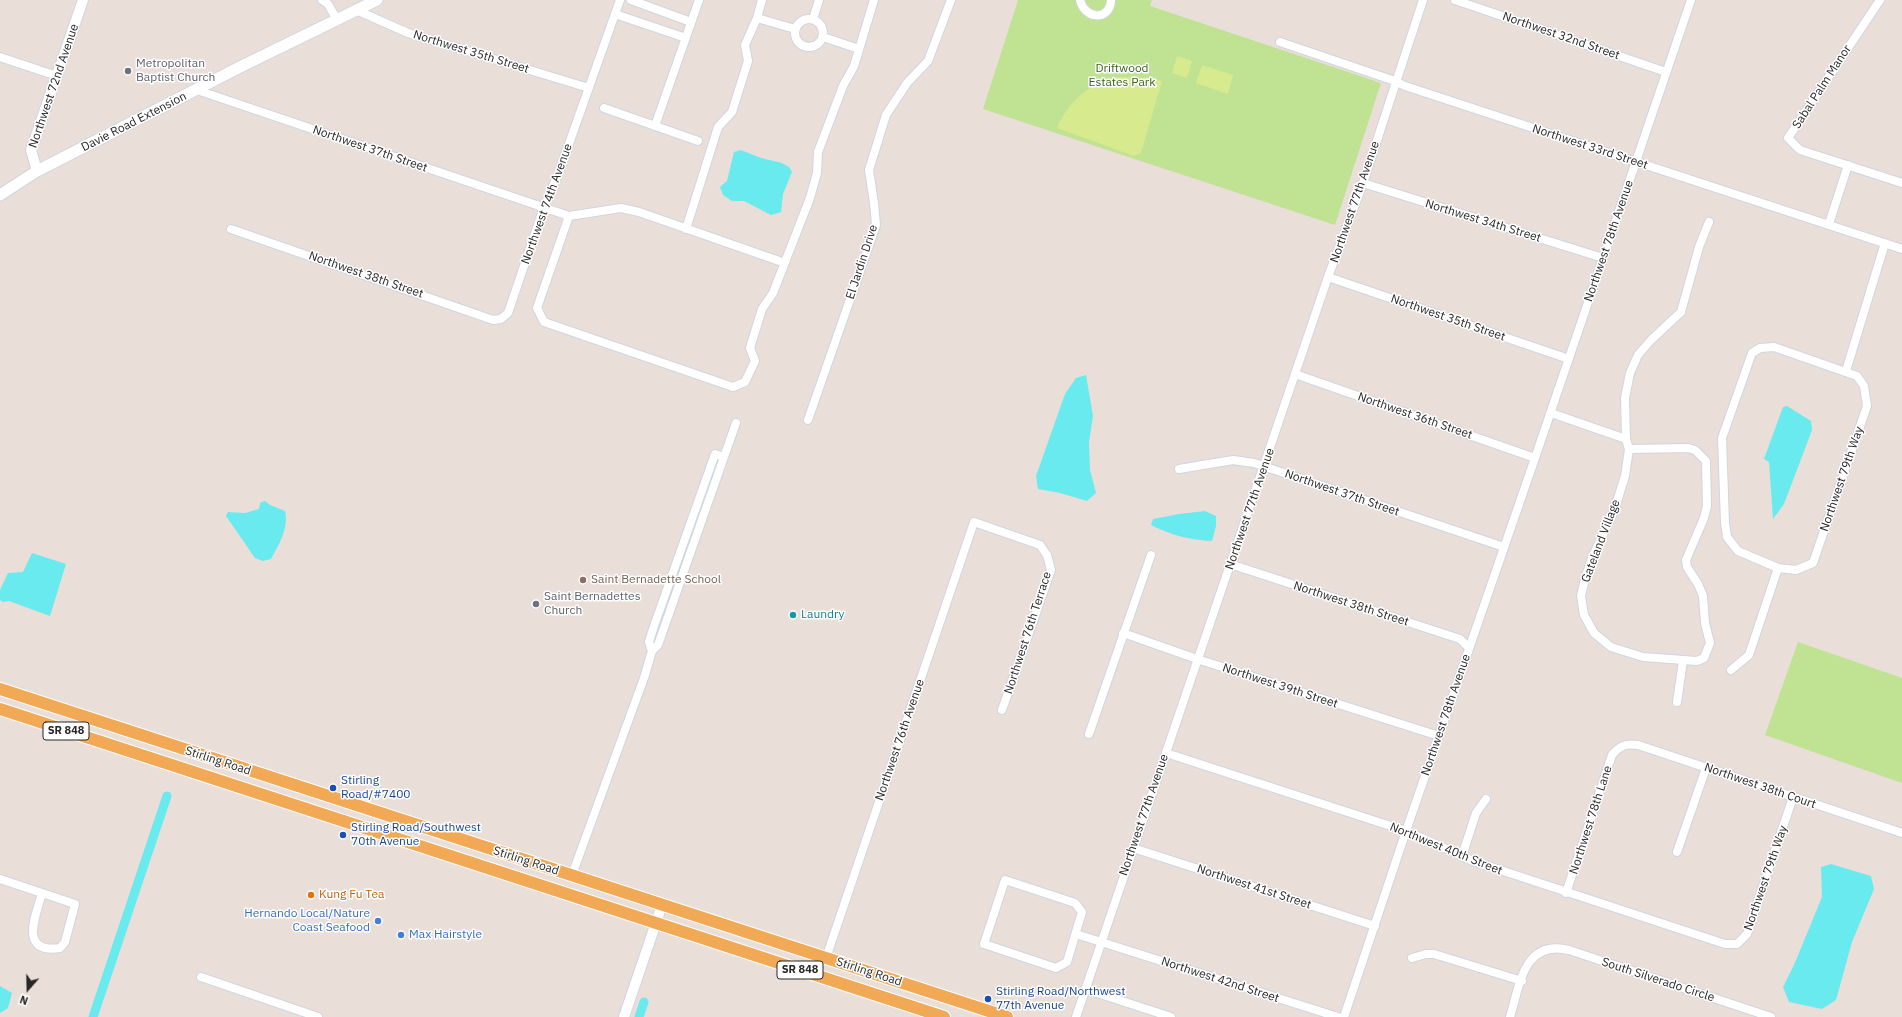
<!DOCTYPE html>
<style>
body{margin:0}
#map{position:relative;width:1902px;height:1017px;overflow:hidden;background:#eaded8;font-family:"IBM Plex Sans",sans-serif}
canvas{display:block}
.north{position:absolute;left:8px;top:969px;width:40px;height:40px;-webkit-text-stroke:3px #fff;paint-order:stroke;rotate:200deg;font-size:11px;font-weight:700;line-height:16px;text-align:center;color:#272727}
.north::after{content:'';display:block;margin:auto;width:14px;height:18px;background:#272727;clip-path:polygon(50% 0,100% 100%,50% 72%,0 100%)}
</style>
<div id="map">
<canvas width="1902" height="1017"></canvas>
<div class="north">N</div>
</div>
<script>
const g = document.querySelector('canvas').getContext('2d');
g.lineJoin = 'round';
function fill(path, color) { g.fillStyle = color; g.fill(path, 'evenodd'); }
function trace(path, color, width, dash) { g.strokeStyle = color; g.lineWidth = width; g.lineCap = dash ? 'butt' : 'round'; g.setLineDash(dash || []); g.stroke(path); }
function drawText(font, color, halo, rows, align = 'center') {
  g.font = font + ' "IBM Plex Sans",sans-serif'; g.lineWidth = 3; g.setLineDash([]); g.textBaseline = 'middle'; g.strokeStyle = halo; g.fillStyle = color; for (const [text, x, y, turn = 0] of rows) {
    g.save(); g.translate(x, y); g.rotate((+turn || 0) * Math.PI / 180); g.textAlign = isNaN(turn) ? turn : align; if (halo) g.strokeText(text, 0, 0); g.fillText(text, 0, 0); g.restore();
  }
}
fill(new Path2D(`
 M1018 0H1152L1150 6 1381 83 1335 225 983 109Z
 M1798 642 1902 678V783L1765 735Z`), '#c0e293');
fill(new Path2D(`
 M1177 56 1192 61 1187 78 1172 73Z
 M1202 65 1233 75 1228 94 1196 83Z
 M1121 77 1148 78 1162 81 1141 153 1134 156 1057 128C1069 100 1091 82 1121 77Z`), '#d8ea8e');
fill(new Path2D(`
 M741 150 761 158 782 163 789 167 792 172 783 194 781 212 771 215 744 201H732L723 195 720 187 727 181 734 152Z
 M1086 375 1093 416 1089 442 1090 470 1096 493 1087 501 1060 493 1038 489 1036 476 1065 394 1076 378Z
 M1787 406 1811 421 1812 430 1784 504 1773 519 1769 462 1764 459 1783 407Z
 M265 501 270 505 285 511C289 527 279 545 271 559L263 561 255 558 226 516 228 512 245 513 259 509 260 503Z
 M1205 511 1216 516V526L1212 541C1191 540 1170 535 1151 525L1153 519 1179 514Z
 M32 553 66 564 50 616 9 601 3 602 0 600V590L8 573 23 572Z
 M1831 864 1871 876 1874 889 1852 942 1836 1000 1822 1009 1789 1002 1783 987 1794 965 1822 897 1821 867Z
 M0 986 12 993 8 1008 0 1013Z`), '#68eaef');
trace(new Path2D(`
 M93 1017 167 796
 M639 1017 644 1002`), '#68eaef', 9);
const minor = new Path2D(`
 M322 0 328 4 337 20
 M631 0 691 22
 M1080 0C1085 20 1110 21 1111 0
 M1455 0 1666 72
 M1880 0 1788 138 1800 150 1902 183
 M356 10 408 33 589 88
 M615 14 686 38
 M757 18 795 29
 M795 33a14 14 0 1 1 28 0a14 14 0 1 1-28 0Z
 M813 19 819 0
 M823 37 859 49
 M1280 42 1395 81 1405 86 1902 249
 M0 57 57 76
 M197 90 569 216 621 208 639 212 785 263
 M604 108 698 141
 M655 126 699 0
 M1363 183 1603 258
 M569 216 537 308 544 322 733 387 745 382 755 361 750 348 762 309 773 293 810 198 817 173 818 152 843 86 854 66 874 0
 M1829 224 1848 165
 M231 229 493 320 501 319 508 313 544 207 559 172 620 0
 M686 229 718 127 732 112 748 61 745 45 757 18 762 0
 M1328 277 1569 359
 M1774 347 1857 376 1864 386 1867 406 1813 563 1796 570 1778 568 1738 551 1727 537 1725 523 1722 438 1752 353 1760 348Z
 M1846 371 1885 243
 M1295 374 1535 458
 M1551 413 1626 439
 M808 420 876 225 874 203 869 170 886 115 907 83 928 61 951 0
 M1629 449 1688 448 1695 450 1706 461 1707 506 1704 518 1686 560 1687 567 1698 584 1703 596 1705 623 1710 643 1704 658 1697 661 1643 657 1611 647 1594 633 1584 615 1581 596 1585 579 1592 558 1614 511 1625 476 1629 449 1626 439 1625 398 1630 373 1638 355 1651 340 1681 312 1699 247 1709 222
 M715 454 724 457 658 645 652 651 649 642 653 629Z
 M724 457 736 423
 M1179 469 1233 460 1254 463 1504 547
 M1230 564 1460 639 1469 648
 M1123 633 1197 659 1439 736
 M1731 670 1749 655 1778 568
 M1677 702 1683 661
 M1089 734 1151 555
 M1166 753 1406 831 1473 861 1725 944H1737L1747 934 1793 797
 M1133 848 1375 926
 M1677 852 1706 768
 M1462 856 1476 813 1486 799
 M572 875 644 678 652 651
 M0 879 75 904 65 942 60 948C18 954 36 915 42 893
 M1005 880 1075 903 1082 912 1067 962 1056 968 984 944Z
 M1566 893 1612 755C1620 746 1625 743 1638 745L1902 833
 M1076 934 1338 1017
 M826 958 974 522 1040 545 1047 555 1051 570 1002 710
 M1412 958 1426 954H1434L1522 981
 M201 977 318 1017
 M1085 989 1171 1017
 M1076 1017 1328 277 1363 183 1423 0
 M1344 1017 1406 831 1535 458 1691 0
 M1510 1017C1520 984 1524 939 1569 950L1771 1017`);
const tertiary = new Path2D(`
 M37 171 31 150 83 0
 M624 1017 662 905`);
const secondary = new Path2D(`
 M0 195 37 171 242 66 377 0`);
const primary = new Path2D(`
 M0 689 1007 1017
 M0 709 944 1017`);
trace(minor, '#cdd6e1', 10);
trace(tertiary, '#cdd6e1', 12);
trace(secondary, '#cdd6e1', 13);
trace(primary, '#fff', 14);
trace(minor, '#fff', 8);
trace(tertiary, '#fff', 10);
trace(secondary, '#fff', 11);
trace(primary, '#f1a956', 12);
for (const [x, y, r, color] of [
 [128,71,4,"#6b7280"],
 [583,580,4,"#8d6e63"],
 [536,604,4,"#6b7280"],
 [793,615,4,"#0f9aa8"],
 [333,788,4,"#1a4fb4"],
 [343,835,4,"#1a4fb4"],
 [311,895,4,"#e8710a"],
 [378,921,4,"#3f7fe0"],
 [401,935,4,"#3f7fe0"],
 [988,999,4,"#1a4fb4"]
]) { const dot = new Path2D(); dot.arc(x, y, r, 0, 2 * Math.PI); g.fillStyle = color; g.fill(dot); trace(dot, '#fff', 1.5); }
for (const [x, y, w] of [
 [66,731,46],
 [800,970,46]
]) { const box = new Path2D(); box.roundRect(x - w / 2, y - 9, w, 18, 3); g.fillStyle = '#fff'; g.fill(box); trace(box, '#272727', 1); }
drawText('bold 11px', '#272727', null, [
 ["SR 848",66,731],
 ["SR 848",800,970]
]);
drawText('12px', '#272727', '#fff', [
 ["Northwest 32nd Street",1561,36,19],
 ["Northwest 35th Street",471,52,17],
 ["Northwest 72nd Avenue",54,86,-71],
 ["Sabal Palm Manor",1822,87,-57],
 ["Davie Road Extension",134,122,-27],
 ["Northwest 33rd Street",1590,147,18],
 ["Northwest 37th Street",370,149,19],
 ["Northwest 77th Avenue",1355,202,-71],
 ["Northwest 74th Avenue",547,204,-70],
 ["Northwest 34th Street",1483,221,17],
 ["Northwest 78th Avenue",1609,241,-71],
 ["El Jardin Drive",862,262,-72],
 ["Northwest 38th Street",366,275,19],
 ["Northwest 35th Street",1448,318,19],
 ["Northwest 36th Street",1415,416,19],
 ["Northwest 79th Way",1842,479,-71],
 ["Northwest 37th Street",1342,493,19],
 ["Northwest 77th Avenue",1250,509,-71],
 ["Gateland Village",1601,541,-69],
 ["Northwest 38th Street",1351,604,18],
 ["Northwest 76th Terrace",1028,633,-72],
 ["Northwest 39th Street",1280,686,18],
 ["Northwest 78th Avenue",1446,715,-71],
 ["Northwest 76th Avenue",900,740,-71],
 ["Stirling Road",218,761,18],
 ["Northwest 38th Court",1760,786,19],
 ["Northwest 77th Avenue",1144,815,-71],
 ["Northwest 78th Lane",1591,820,-72],
 ["Northwest 40th Street",1446,849,22],
 ["Stirling Road",526,861,18],
 ["Northwest 79th Way",1766,878,-71],
 ["Northwest 41st Street",1254,887,18],
 ["Stirling Road",869,972,18],
 ["Northwest 42nd Street",1220,980,18],
 ["South Silverado Circle",1658,980,18]
]);
drawText('12px', '#5b616d', '#fff', [
 ["Metropolitan",136,64],
 ["Baptist Church",136,78],
 ["Saint Bernadettes",544,597],
 ["Church",544,611]
], 'left');
drawText('12px', '#396318', '#fff', [
 ["Driftwood",1122,69],
 ["Estates Park",1122,83]
]);
drawText('12px', '#785e54', '#fff', [
 ["Saint Bernadette School",591,580]
], 'left');
drawText('12px', '#0d838f', '#fff', [
 ["Laundry",801,615]
], 'left');
drawText('12px', '#164399', '#fff', [
 ["Stirling",341,781],
 ["Road/#7400",341,795],
 ["Stirling Road/Southwest",351,828],
 ["70th Avenue",351,842],
 ["Stirling Road/Northwest",996,992],
 ["77th Avenue",996,1006]
], 'left');
drawText('12px', '#c56008', '#fff', [
 ["Kung Fu Tea",319,895]
], 'left');
drawText('12px', '#366cbe', '#fff', [
 ["Hernando Local/Nature",370,914],
 ["Coast Seafood",370,928],
 ["Max Hairstyle",409,935,"left"]
], 'right');
</script>
